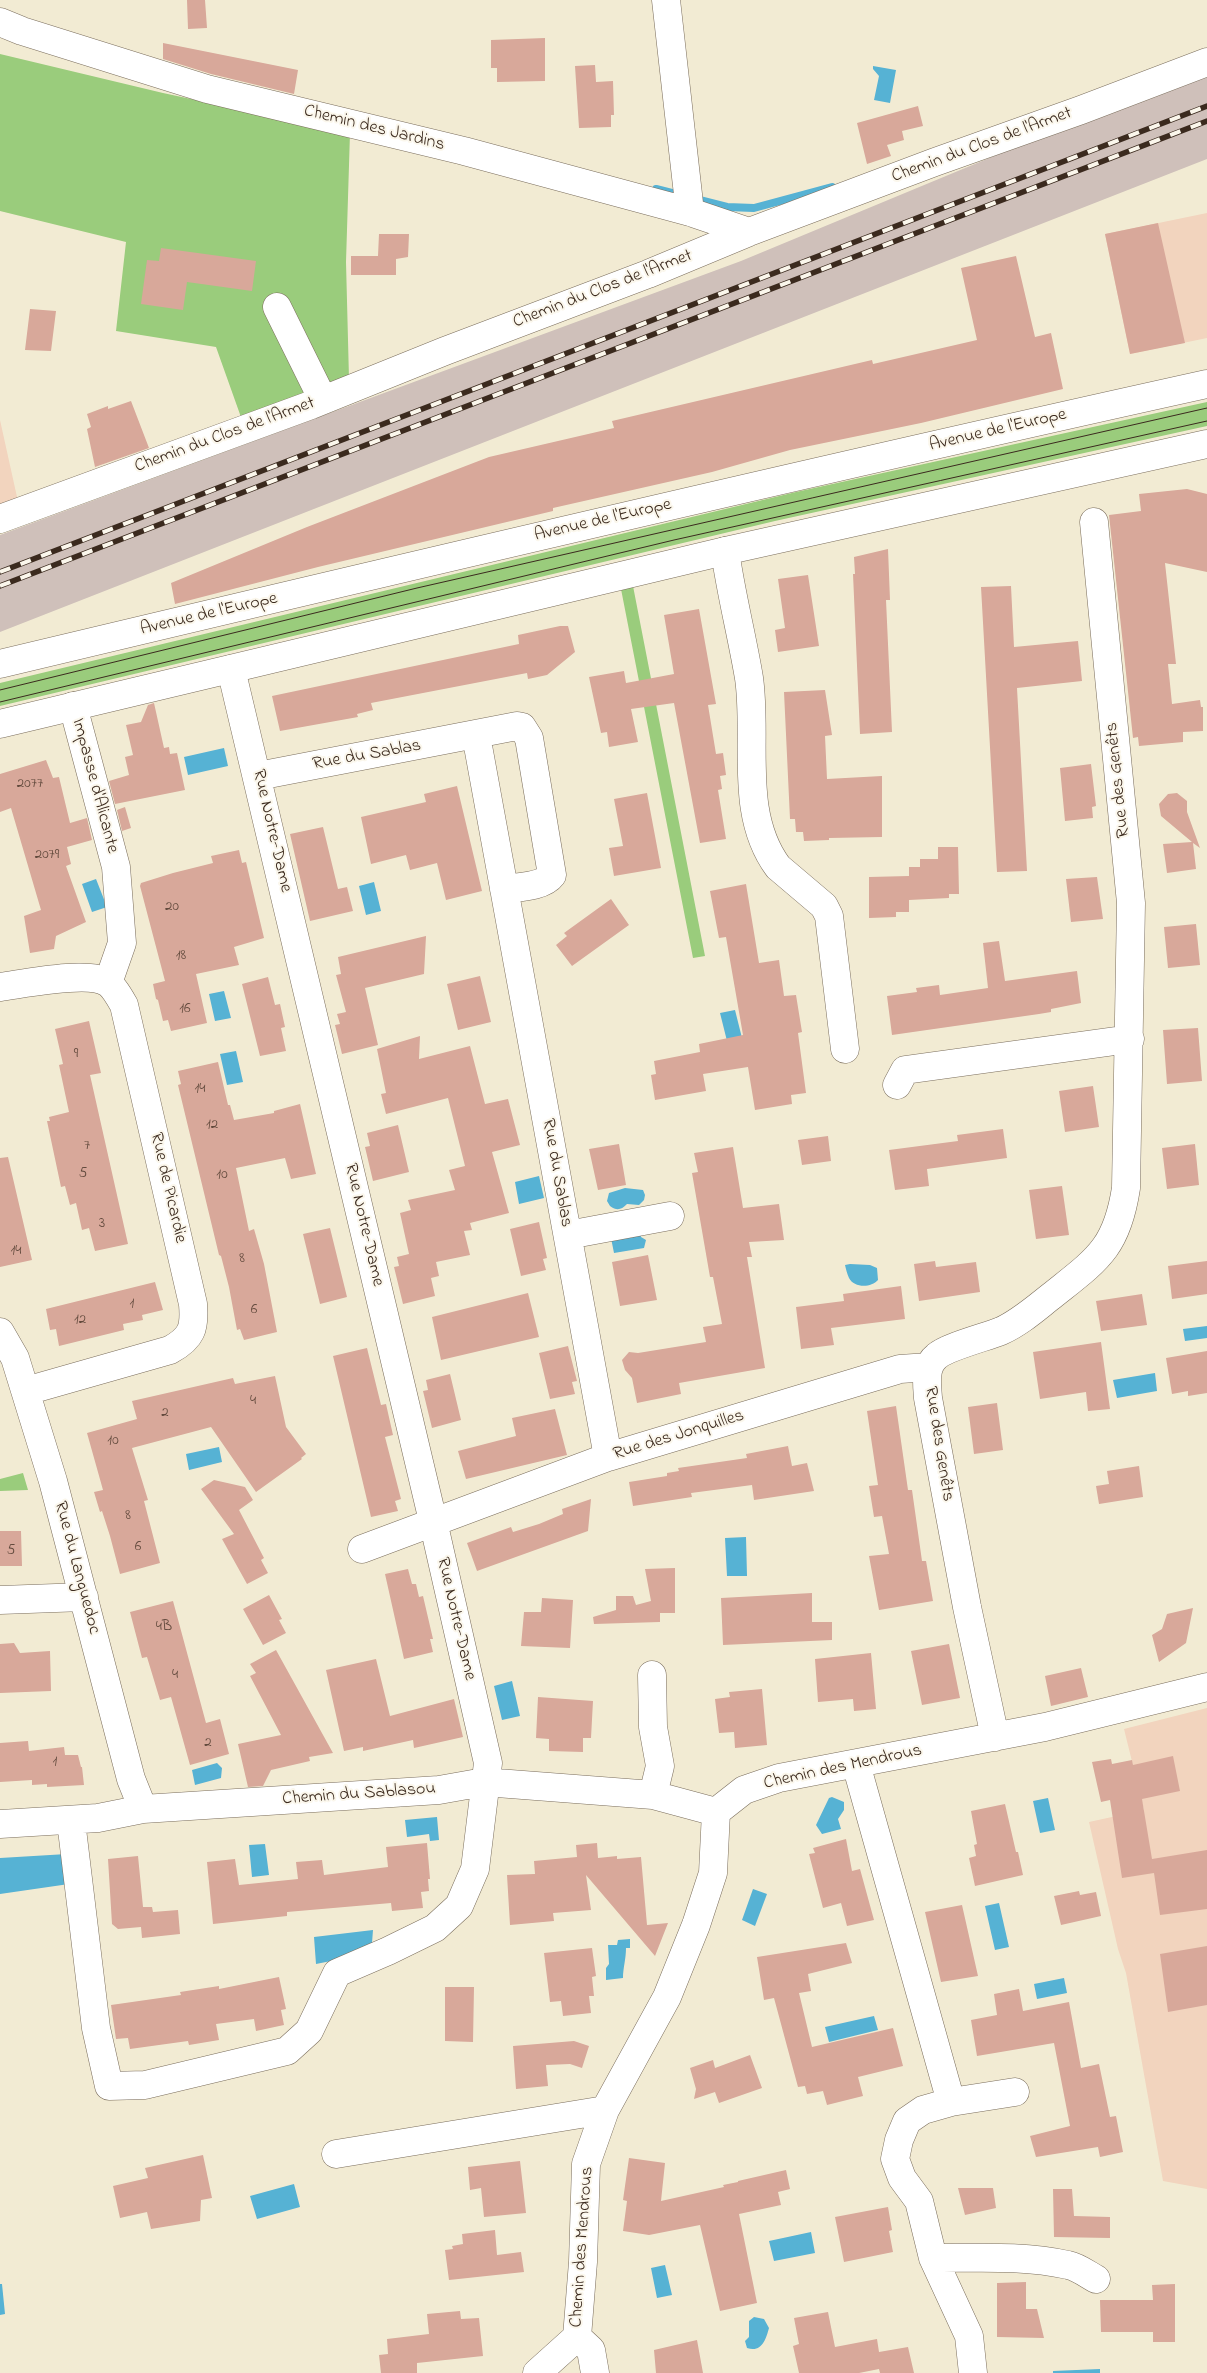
<!DOCTYPE html>
<meta charset="utf-8">
<style>
body{margin:0}
canvas{display:block;background:#f2ebd3}
</style>
<canvas width="1207" height="2373"></canvas>
<script>
const g = document.querySelector('canvas').getContext('2d');
g.lineJoin = 'round';
function fill(path, color) { g.fillStyle = color; g.fill(path, 'evenodd'); }
function trace(path, color, width, dash) { g.strokeStyle = color; g.lineWidth = width; g.lineCap = dash ? 'butt' : 'round'; g.setLineDash(dash || []); g.stroke(path); }
function drawText(font, color, halo, rows, align = 'center') {
  g.font = font + ' "Indie Flower",sans-serif'; g.lineWidth = 4; g.setLineDash([]); g.textBaseline = 'middle'; g.strokeStyle = halo; g.fillStyle = color; for (const [text, x, y, turn = 0] of rows) {
    g.save(); g.translate(x, y); g.rotate((+turn || 0) * Math.PI / 180); g.textAlign = isNaN(turn) ? turn : align; if (halo) g.strokeText(text, 0, 0); g.fillText(text, 0, 0); g.restore();
  }
}
fill(new Path2D(`
 M1207 213V338L1130 354 1105 234Z
 M0 420 19 506 0 513Z
 M1207 1708V2189L1163 2181 1126 1973 1118 1949 1089 1822 1144 1810 1124 1729Z`), '#f2d4be');
fill(new Path2D(`
 M1207 76V159L0 632V535L741 261 1023 144Z`), '#cfc0ba');
fill(new Path2D(`
 M0 54 163 93 350 133 346 262 349 379 242 420 216 347 116 331 126 242 0 211Z
 M1207 402V426L775 521 0 706V683L796 492Z
 M633 586 705 956 693 958 621 589Z
 M23 1473 28 1490 0 1491V1479Z`), '#9acc7c');
fill(new Path2D(`
 M873 66 896 70 890 103 874 100 879 76 873 69Z
 M224 748 228 766 188 775 184 757Z
 M96 879 107 907 92 912 82 884Z
 M374 882 381 911 366 915 359 886Z
 M224 991 231 1018 215 1021 209 994Z
 M735 1010 744 1046 729 1049 720 1013Z
 M236 1051 243 1082 227 1085 220 1054Z
 M539 1176 544 1198 519 1204 515 1182Z
 M625 1188 643 1190 645 1195 644 1200 639 1205 627 1204C621 1210 617 1211 610 1206L607 1201 609 1193Z
 M640 1233 641 1237 646 1240 644 1248 614 1253 611 1238Z
 M850 1264 870 1265 877 1268 878 1280C871 1288 854 1288 849 1278 847 1274 846 1269 845 1265Z
 M1207 1326V1338L1185 1341 1183 1329Z
 M1155 1373 1157 1391 1117 1398 1113 1380Z
 M219 1447 222 1462 189 1470 186 1454Z
 M746 1537 747 1576H727L725 1538Z
 M512 1681 520 1716 502 1720 494 1686Z
 M217 1763 222 1768 221 1778 195 1785 192 1770Z
 M832 1797 844 1802V1810L838 1819 841 1829 822 1834 816 1825 829 1798Z
 M1048 1798 1055 1830 1040 1833 1033 1801Z
 M437 1817 439 1840 430 1841 429 1834 407 1837 405 1820Z
 M265 1844 269 1875 252 1877 249 1845Z
 M67 1854 69 1884 0 1894V1858Z
 M753 1889 767 1894 755 1926 742 1920Z
 M999 1903 1009 1947 995 1950 985 1906Z
 M373 1930 372 1943 336 1960 316 1964 314 1937Z
 M630 1939V1948H626C626 1959 623 1968 623 1978L606 1980V1968L609 1964 608 1945H617L618 1940Z
 M1064 1978 1067 1993 1037 1999 1034 1984Z
 M874 2016 878 2030 829 2042 825 2027Z
 M294 2184 300 2207 257 2219 250 2196Z
 M811 2232 815 2253 774 2261 769 2241Z
 M665 2265 672 2295 657 2298 651 2268Z
 M0 2284H2L5 2314 0 2315Z
 M754 2317 764 2319 769 2328C766 2339 762 2353 747 2348L745 2341 749 2337V2321Z
 M1100 2369V2373H1053V2371Z`), '#56b2d4');
trace(new Path2D(`
 M656 189 727 207 754 208 832 187`), '#56b2d4', 8);
fill(new Path2D(`
 M187 0H205L207 28 188 29Z
 M545 38V81L497 82V68H491V40Z
 M163 43 298 70 294 94 211 74 163 59Z
 M595 65 596 82 613 81 614 115H611V127L579 128 575 66Z
 M918 106 923 126 902 131 904 140 887 145 891 156 867 164 857 123Z
 M1158 223 1185 343 1130 354 1105 234Z
 M379 234H409L408 257 396 259V275H351V256H378Z
 M161 248 256 261 252 291 187 282 183 310 141 304 147 260 159 261Z
 M1016 256 1035 337 1051 333 1063 389 921 423 790 450 712 472 553 508V511L318 567 175 604 171 583 307 527 489 457 614 428 612 421 872 360 873 364 977 340 961 268Z
 M30 309 56 311 51 351 25 350Z
 M131 401 149 448 95 467 87 429 91 427 87 414 108 406V409Z
 M1187 489 1207 494V572L1165 563 1176 664H1168L1172 704 1200 700 1201 707H1203V731L1183 732V742L1139 746 1138 737 1133 738 1109 515 1141 511 1139 494Z
 M888 549 890 600H886L892 732 860 734 853 574H855L854 557Z
 M808 575 819 646 778 652 775 630 785 628 778 579Z
 M1011 586 1014 647 1078 641 1082 681 1017 688 1027 871 997 872 981 587Z
 M699 609 716 704 708 705 716 754 723 753 726 775 720 776 722 789 718 790 726 839 700 843 674 703 631 709 638 742 609 747 607 732 601 733 589 677 624 671 626 683 674 674 664 615Z
 M560 626H568L575 652 547 675 528 679 527 673 371 703 373 710 357 714 358 717 280 731 272 696 519 644 518 635Z
 M825 690 832 735 825 736 827 779 882 776V837L829 838V840L804 841 803 832H796L795 819H790L784 692Z
 M154 703 164 748 169 747 170 754 177 753 185 790 115 804 109 781 129 775 125 757 133 755 126 725 141 722 148 705Z
 M46 760 53 778 59 777 70 823 87 818 92 840 67 847 71 864 66 866 86 922 56 936 54 949 30 953 24 916 41 910 11 808 0 812V774Z
 M1091 764 1096 806 1092 807 1093 818 1065 821 1060 768Z
 M457 786 482 891 446 900 437 863 410 870 406 855 371 864 361 817 426 802 424 794Z
 M647 793 661 868 614 876 609 848 623 846 614 799Z
 M1177 793 1187 801V812L1200 848 1193 843 1196 869 1167 873 1163 844 1192 842 1161 816 1159 804 1168 794Z
 M125 807 131 828 122 831 117 810Z
 M323 827 338 889 347 887 353 911 310 921 290 834Z
 M938 847H958L959 894H949V898L909 900V912H896V917L869 918V877L909 876V867H920V859H938Z
 M239 850 242 863 246 862 264 938 234 947 239 965 196 974 207 1023 171 1031 168 1020 163 1021 158 1000 156 999 153 984 165 981 140 886 141 883 173 873 213 863 211 856Z
 M1097 877 1103 919 1071 922 1066 879Z
 M746 884 759 963 779 960 784 996 796 995 802 1032 798 1033 806 1093 791 1095 792 1104 755 1110 748 1067 703 1074 706 1091 655 1100 651 1075 656 1074 654 1061 700 1052 699 1044 743 1035 726 937 719 938 710 891Z
 M611 899 629 925 572 966 556 945 567 936 564 933Z
 M1196 924 1200 965 1168 968 1164 927Z
 M426 936 424 974 365 988 378 1045 342 1054 335 1025 340 1024 337 1014 346 1012 336 975 341 974 338 957Z
 M999 941 1005 981 1077 971 1081 1003 1051 1009V1012L1039 1014 892 1035 887 996 917 992 916 988 939 985 940 995 988 988 983 943Z
 M480 976 491 1022 458 1030 447 984Z
 M268 977 275 1005 280 1004 285 1027 281 1028 286 1051 260 1056 242 984Z
 M89 1021 101 1073 90 1075 128 1244 95 1251 89 1228 82 1230 76 1203 70 1205 65 1186 61 1187 47 1121H50L49 1117 69 1112 59 1065 63 1064 55 1029Z
 M1198 1028 1202 1081 1167 1084 1163 1030Z
 M420 1036 419 1059 470 1046 485 1104 508 1099 520 1145 492 1152 509 1213 470 1223 472 1230 464 1231 470 1255 436 1262 439 1276 431 1278 435 1296 403 1304 394 1267 399 1266 397 1257 409 1254 400 1213 411 1210 408 1200 455 1190 449 1170 465 1166 448 1098 386 1114 381 1094 386 1093 377 1049Z
 M218 1062 228 1105H230L234 1120 274 1113V1111L300 1104 316 1174 291 1179 285 1158 236 1168 249 1231 254 1229 264 1264 277 1332 244 1340 240 1329 237 1330 229 1287 221 1256 219 1255 178 1085 181 1084 178 1071Z
 M1093 1086 1099 1127 1065 1132 1059 1091Z
 M398 1125 409 1172 373 1181 365 1147 370 1146 367 1133Z
 M1003 1129 1007 1158 927 1169 929 1186 895 1190 889 1150 958 1141 957 1135Z
 M828 1136 831 1161 802 1165 798 1140Z
 M619 1144 626 1185 598 1190 589 1149Z
 M1195 1144 1199 1185 1167 1189 1162 1148Z
 M733 1147 743 1208 779 1204 784 1240 749 1242 752 1257H747L765 1368 679 1383 681 1394 637 1403 632 1378 625 1370 622 1360 629 1352 638 1353 706 1342 703 1327 722 1324 713 1277H710L692 1173 698 1172 694 1153Z
 M8 1157 32 1260 0 1267V1158Z
 M1062 1186 1069 1235 1036 1239 1029 1190Z
 M539 1222 547 1258 543 1259 546 1270 521 1276 510 1229Z
 M330 1228 347 1297 320 1304 303 1234Z
 M648 1255 657 1300 620 1306 612 1262Z
 M935 1261 936 1267 976 1262 980 1292 919 1301 914 1264Z
 M1207 1261V1294L1172 1299 1168 1266Z
 M155 1282 163 1310 142 1315 143 1320 123 1324 124 1330 59 1346 56 1329 50 1330 46 1309Z
 M901 1286 905 1319 831 1328 834 1345 801 1349 796 1307 844 1301 843 1294Z
 M528 1293 539 1337 441 1360 432 1317Z
 M1142 1294 1147 1325 1101 1331 1096 1301Z
 M1101 1342 1110 1409 1088 1411 1086 1392 1040 1399 1033 1352Z
 M568 1346 577 1381 572 1382 575 1394 550 1399 539 1353Z
 M367 1348 381 1405 386 1404 393 1435 385 1437 401 1499 395 1501 398 1511 371 1517 333 1356Z
 M1207 1351V1393L1188 1396V1391L1172 1394 1166 1358Z
 M450 1374 461 1420 432 1428 423 1391 428 1390 426 1380Z
 M275 1376 286 1427 306 1454 301 1458 302 1459 256 1492 211 1427 132 1448 148 1500 144 1501 160 1563 120 1574 110 1536 102 1511 100 1512 94 1492 103 1490 87 1433 137 1419 132 1401 233 1378 235 1384Z
 M997 1403 1003 1450 974 1454 968 1407Z
 M896 1406 908 1490H912L922 1561H926L933 1601 879 1610 869 1556 889 1554 882 1516 874 1517 869 1486 878 1485 867 1411Z
 M555 1409 567 1455 466 1479 458 1451 516 1436 512 1418Z
 M788 1446 792 1466 807 1463 814 1491 754 1500 752 1485 691 1493 692 1497 633 1506 629 1482 667 1476V1473L679 1471 678 1468 747 1458 746 1454Z
 M1139 1466 1143 1497 1099 1504 1096 1486 1109 1484 1107 1471Z
 M214 1480 245 1487 253 1500 239 1510 264 1558 261 1560 268 1573 247 1584 222 1539 234 1534 201 1489Z
 M591 1499 588 1531 477 1571 467 1543 511 1527 513 1532 539 1524 563 1514 562 1509Z
 M0 1531H21L22 1566H0Z
 M675 1568V1613H660V1622L594 1624 593 1617 616 1610V1596H633L636 1605 651 1601 645 1569Z
 M408 1569 412 1584H416L419 1597 423 1596 433 1639H430L433 1652 404 1659 385 1574Z
 M812 1593V1622H832V1640L723 1645 721 1598Z
 M269 1595 282 1619 279 1620 286 1633 263 1645 243 1609Z
 M542 1598 573 1600 570 1648 521 1646 524 1612H541Z
 M173 1601 206 1723 220 1719 229 1754 190 1765 171 1697 160 1700 147 1657 142 1658 130 1612Z
 M1193 1608 1186 1643 1159 1662 1152 1635 1162 1629 1167 1614Z
 M14 1643 20 1653 50 1651 51 1691 0 1693V1644Z
 M949 1644 960 1698 922 1705 911 1651Z
 M276 1650 333 1753 309 1757 310 1761 271 1770 263 1786 248 1787 238 1744 281 1735 250 1676 256 1673 250 1664Z
 M871 1653 876 1709 854 1711 853 1699 818 1702 815 1659Z
 M376 1659 390 1716 454 1699 463 1737 414 1748 413 1740 363 1751V1747L344 1751 326 1670Z
 M1081 1668 1088 1697 1051 1706 1045 1676Z
 M762 1689 767 1745 735 1748 734 1732 719 1733 715 1699 730 1697 729 1692Z
 M538 1697 593 1701 591 1738H583V1752L549 1751V1739L536 1738Z
 M28 1741 29 1751 64 1747 65 1755H78L81 1767H82L84 1785 47 1787V1784L32 1785V1780L0 1782V1743Z
 M1173 1756 1180 1791 1142 1799 1152 1859 1207 1850V1909L1160 1915 1154 1873 1122 1878 1110 1800 1101 1802 1092 1762 1111 1759 1112 1764 1132 1760 1133 1765Z
 M1005 1804 1016 1852H1018L1023 1875 975 1886 969 1858 976 1856 974 1845 977 1844 971 1811Z
 M846 1839 852 1871 860 1869 874 1920 847 1926 841 1903 823 1908 809 1854 815 1853 813 1848Z
 M427 1843 430 1879H428L429 1891 421 1892 423 1908 392 1911 391 1903 287 1912V1916L213 1924 207 1862 235 1859 239 1885 298 1879 296 1862 322 1860 324 1875 388 1867 386 1847Z
 M597 1843 598 1858 617 1856V1859L641 1857 647 1925 668 1923 655 1956 586 1875 591 1910 553 1913 554 1921 510 1925 507 1875 535 1874 534 1861 577 1857 576 1845Z
 M138 1856 143 1907H152L153 1912 178 1910 180 1934 142 1938 141 1927 118 1929 112 1924 108 1859Z
 M1079 1891 1080 1895 1096 1892 1101 1916 1061 1925 1054 1896Z
 M962 1905 978 1976 941 1982 925 1912Z
 M846 1943 852 1963 808 1974 811 1991 799 1993 812 2047 893 2028 903 2066 858 2077 863 2096 827 2105 823 2091 807 2094 805 2086 798 2087 774 1998 764 2000 757 1957Z
 M1207 1946V2005L1168 2012 1160 1954Z
 M592 1948 596 1976 592 1977 594 1996H589L591 2013 563 2016 561 2001 550 2002 544 1953Z
 M279 1977 286 2009 281 2010 284 2025 256 2031 254 2019 216 2024 219 2040 189 2045 188 2041 130 2049 128 2038 116 2039 111 2005 181 1995 180 1992 219 1986V1989Z
 M445 1987H474L473 2042 445 2041Z
 M1019 1989 1023 2011 1069 2002 1081 2068 1099 2064 1110 2117 1116 2116 1123 2152 1100 2157 1098 2147 1036 2157 1030 2136 1070 2126 1054 2043 977 2056 971 2020 997 2015 994 1994Z
 M574 2041 589 2046 582 2068 570 2064 546 2065 548 2086 516 2089 513 2046Z
 M750 2055 762 2088 719 2103 715 2092 694 2099 696 2089 690 2068 713 2060 715 2068Z
 M203 2155 212 2198 201 2200 200 2221 151 2229 147 2212 120 2218 113 2186 148 2178 145 2168Z
 M629 2158 665 2163 661 2201 724 2187 723 2185 738 2182V2181L786 2170 790 2189 778 2192 781 2205 739 2214 757 2303 720 2311 700 2225 649 2235 623 2231 627 2201 623 2200Z
 M520 2161 526 2213 484 2217 481 2188 470 2190 468 2167Z
 M958 2188H993L996 2208 965 2215Z
 M1053 2189H1072L1074 2216 1110 2217V2238L1054 2237Z
 M888 2207 892 2230 889 2231 893 2252 844 2262 835 2217Z
 M495 2230 497 2255 521 2252 524 2272 449 2280 445 2250 453 2249 452 2246 463 2244 462 2234Z
 M1026 2282V2309H1037L1044 2338 997 2337V2283Z
 M1175 2284V2342H1153V2332H1101L1100 2300H1153L1152 2285Z
 M460 2311 461 2319 479 2318 483 2356 417 2363V2373H381L379 2355 388 2354 387 2339 429 2334 427 2314Z
 M828 2312 835 2347 877 2339 879 2352 908 2347 914 2373H880L879 2369 859 2373H799L793 2346 799 2344 794 2318Z
 M697 2340 703 2373H656L654 2350Z`), '#d8a89a');
const minor = new Path2D(`
 M666 0 690 212
 M0 22 22 31 207 89 464 151 690 212 749 232
 M277 307 323 400
 M0 519 311 405 445 351 648 274 749 232 935 162 1081 110 1207 62
 M725 551C731 594 742 636 749 678 758 740 738 813 778 867L824 906 829 916 845 1049
 M73 706 116 867 122 943 108 983
 M476 735 608 1457
 M258 776 517 726 522 727 529 738 552 875C543 887 518 887 504 889
 M0 987C23 984 89 970 108 983 114 987 120 998 124 1005L193 1304C195 1328 192 1338 170 1350L26 1391
 M897 1085 905 1070 1130 1039
 M568 1235 670 1216
 M0 1332 15 1358 53 1481 131 1779 143 1809
 M362 1549 608 1457 900 1369 929 1367
 M0 1600 84 1597
 M652 1675 653 1727 660 1766 653 1795
 M995 1737 967 1607 928 1398C927 1384 924 1366 937 1356 947 1347 986 1337 1001 1331 1021 1322 1037 1307 1054 1294 1098 1259 1117 1247 1126 1188L1131 903 1094 522
 M856 1764 951 2102
 M716 1812 744 1790 779 1778 1045 1727 1207 1687
 M71 1821 96 2028 109 2086 145 2085 287 2051 309 2031 337 1973 388 1951 435 1928 459 1906 475 1869 488 1763 433 1521 231 669
 M0 1824 98 1818 143 1809 439 1790 484 1782 653 1795 716 1812
 M336 2154 605 2110
 M933 2258C977 2258 1025 2255 1068 2265 1078 2267 1087 2274 1096 2279
 M537 2373 577 2337
 M595 2373 591 2350 577 2337 583 2262 586 2164 605 2110 667 1997 696 1925 713 1873 716 1812
 M973 2373 969 2336 933 2258 919 2201 902 2178 895 2159 899 2140 907 2121 923 2110 951 2102 1015 2092`);
const major = new Path2D(`
 M0 664C402 568 804 473 1207 384
 M0 724 725 551 1207 444`);
trace(minor, '#7b6e5d', 29);
trace(major, '#7b6e5d', 29);
trace(minor, '#fff', 28);
trace(major, '#fff', 28);
trace(new Path2D(`
 M0 690 417 588 1207 408
 M0 702 674 540 1207 421`), '#3b2a1e', 1);
const rail = new Path2D(`
 M0 572 1207 106
 M0 586 1207 121`);
trace(rail, '#3b2a1e', 5.5);
trace(rail, '#fbf7ec', 4, [11]);
drawText('15px', '#624a3d', null, [
 ["2077",30,785],
 ["2079",47,856],
 ["20",172,908],
 ["18",181,957],
 ["16",185,1010],
 ["9",76,1055],
 ["14",200,1090],
 ["12",212,1126],
 ["7",87,1147],
 ["5",83,1175],
 ["10",222,1176],
 ["3",102,1225],
 ["14",16,1252],
 ["8",242,1260],
 ["1",132,1305],
 ["6",254,1311],
 ["12",80,1321],
 ["4",253,1402],
 ["2",165,1414],
 ["10",113,1442],
 ["8",128,1517],
 ["6",138,1548],
 ["5",11,1552],
 ["4B",164,1628],
 ["4",175,1676],
 ["2",208,1744],
 ["1",55,1763]
]);
drawText('18px', '#3b2a1e', '#fbf7ec', [
 ["Chemin des Jardins",374,129,14],
 ["Chemin du Clos de l'Armet",982,146,-20],
 ["Chemin du Clos de l'Armet",603,290,-21],
 ["Avenue de l'Europe",998,431,-13],
 ["Chemin du Clos de l'Armet",225,436,-20],
 ["Avenue de l'Europe",603,521,-13],
 ["Avenue de l'Europe",209,615,-13],
 ["Rue du Sablas",367,756,-10],
 ["Rue des Genêts",1119,780,-96],
 ["Impasse d'Alicante",94,786,75],
 ["Rue Notre-Dame",271,831,77],
 ["Rue du Sablas",556,1173,80],
 ["Rue de Picardie",167,1188,77],
 ["Rue Notre-Dame",363,1225,77],
 ["Rue des Jonquilles",679,1436,-17],
 ["Rue des Genêts",938,1444,81],
 ["Rue du Languedoc",76,1568,75],
 ["Rue Notre-Dame",455,1619,77],
 ["Chemin des Mendrous",843,1768,-12],
 ["Chemin du Sablasou",359,1795,-4],
 ["Chemin des Mendrous",583,2247,-86]
]);
</script>
